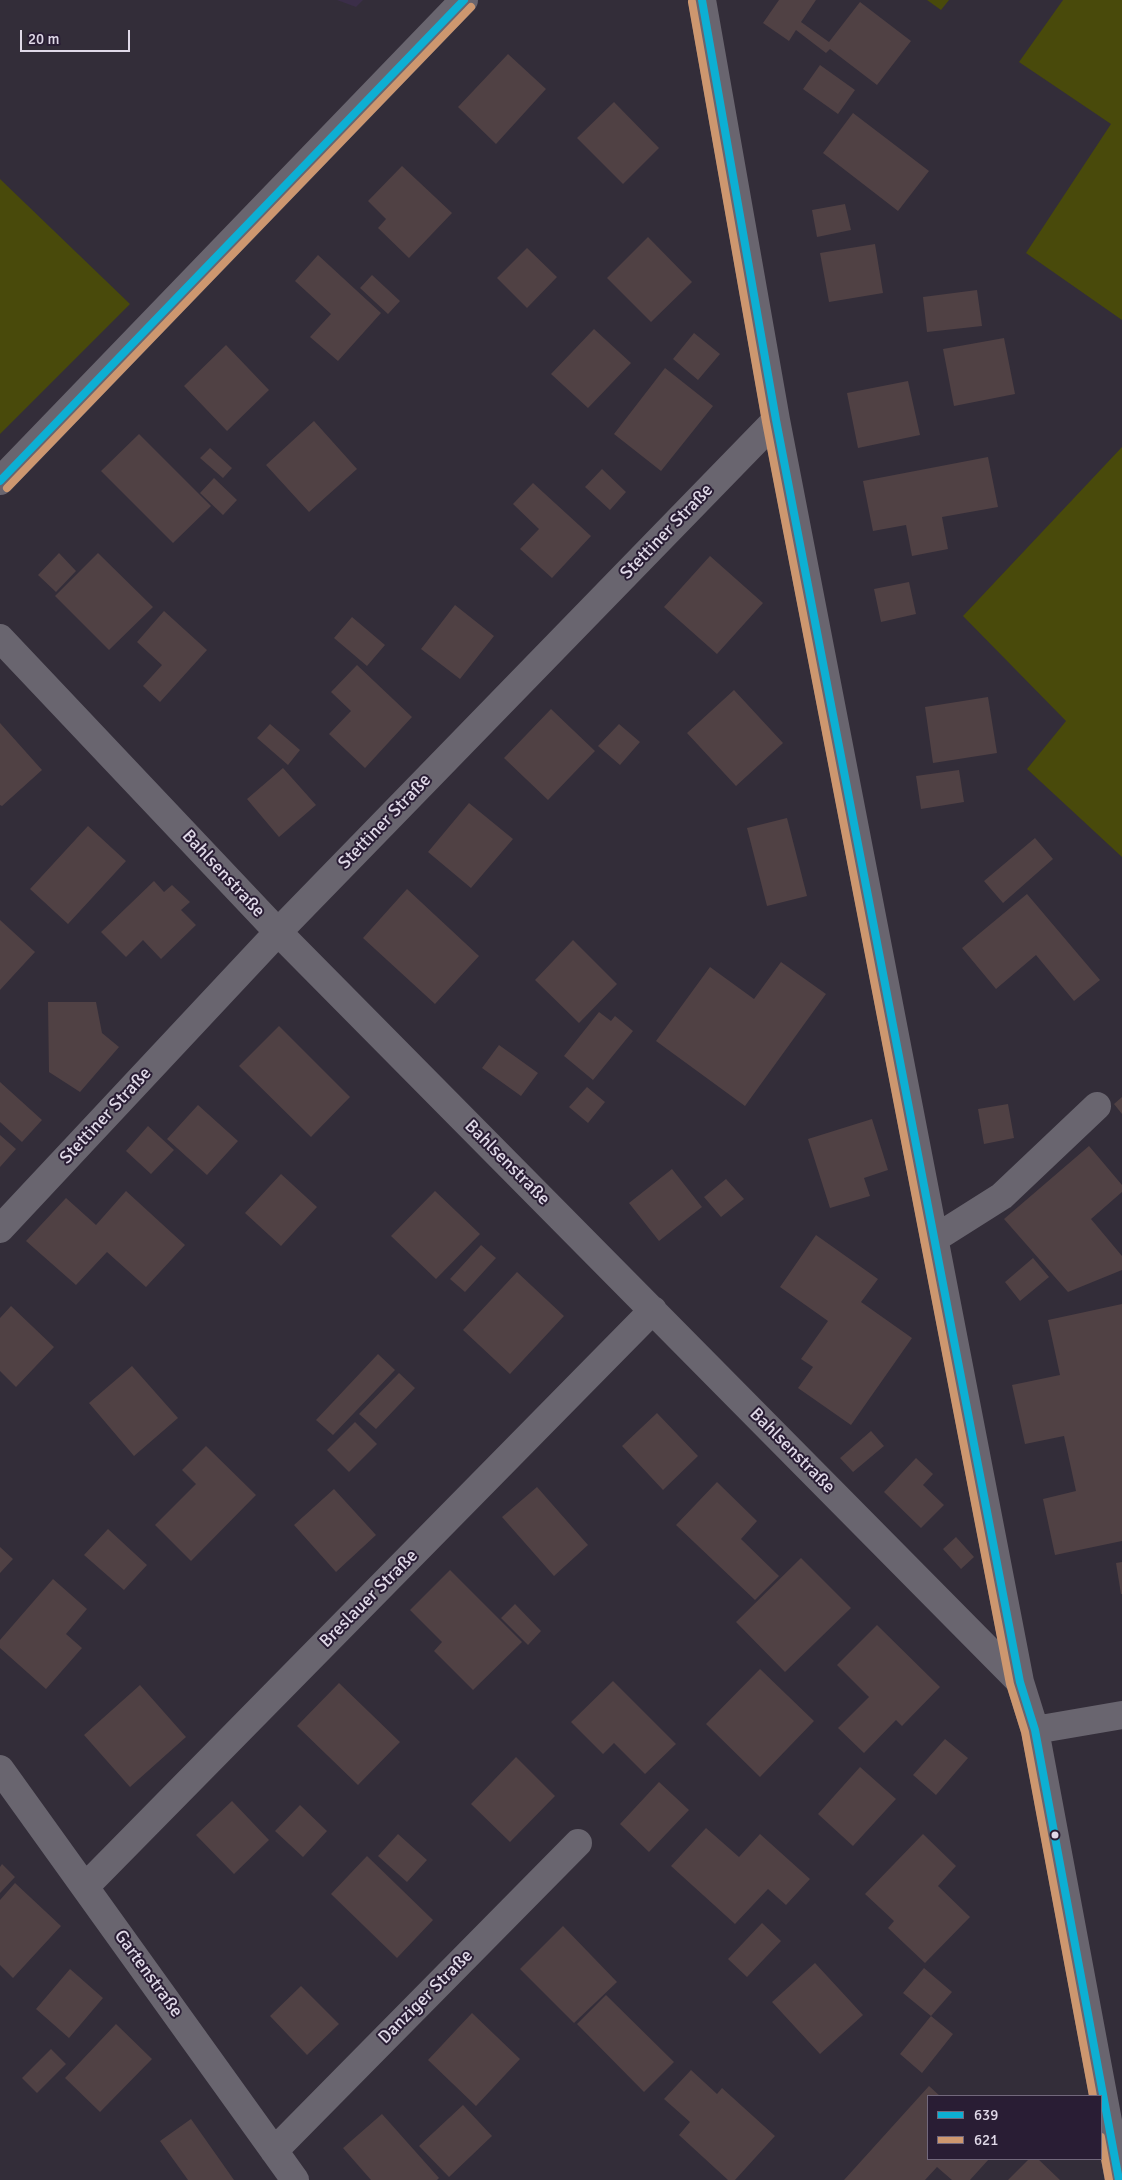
<!DOCTYPE html>
<meta charset="utf-8">
<style>
body{margin:0}
#map{position:relative;width:1122px;height:2180px;overflow:hidden;background:#332d39;font-family:Signika,sans-serif}
canvas{display:block}
.legend{position:absolute;left:927px;top:2095px;width:175px;height:65px;box-sizing:border-box;background:#291d34;border:1px solid #72687c;margin:0;padding:6px 9px;list-style:none;font-size:15px;color:#e0d9e8}
.legend li{display:flex;align-items:center;gap:10px;height:25px}
.legend b{width:25px;border:1px solid #72687c}
.scale{position:absolute;left:20px;top:30px;width:110px;height:22px;box-sizing:border-box;border:2px solid #e0d9e8;border-top:0;padding-left:6px;font-size:15px;line-height:18px;white-space:nowrap;color:#e0d9e8;-webkit-text-stroke:4px #291d34;paint-order:stroke}
</style>
<div id="map">
<canvas width="1122" height="2180"></canvas>
<ul class="legend">
<li><b style="height:6px;background:#0dafd3"></b>639</li>
<li><b style="height:6px;background:#cd976f"></b>621</li>
</ul>
<div class="scale">20 m</div>
</div>
<script>
const g = document.querySelector('canvas').getContext('2d');
g.lineJoin = 'round';
function fill(path, color) { g.fillStyle = color; g.fill(path, 'evenodd'); }
function trace(path, color, width, dash) { g.strokeStyle = color; g.lineWidth = width; g.lineCap = dash ? 'butt' : 'round'; g.setLineDash(dash || []); g.stroke(path); }
function drawText(font, color, halo, rows, align = 'center') {
  g.font = font + ' Signika,sans-serif'; g.lineWidth = 4; g.setLineDash([]); g.textBaseline = 'middle'; g.strokeStyle = halo; g.fillStyle = color; for (const [text, x, y, turn = 0] of rows) {
    g.save(); g.translate(x, y); g.rotate((+turn || 0) * Math.PI / 180); g.textAlign = isNaN(turn) ? turn : align; if (halo) g.strokeText(text, 0, 0); g.fillText(text, 0, 0); g.restore();
  }
}
fill(new Path2D(`
 M337 0H363L356 7Z`), '#3b2e49');
fill(new Path2D(`
 M927 0H949L941 10Z
 M1063 0H1122V320L1026 253 1111 124 1019 62Z
 M0 179 130 304 0 434Z
 M1122 447V857L1027 769 1066 721 963 616Z`), '#494a0b');
fill(new Path2D(`
 M779 0H816L801 22 829 42 860 2 911 41 877 85 830 49 826 53 796 30 789 41 763 23Z
 M508 54 546 89 496 144 458 107Z
 M820 65 855 90 838 114 803 89Z
 M614 102 659 148 623 184 577 138Z
 M853 113 929 171 898 211 823 153Z
 M402 166 452 213 409 258 378 228 386 219 368 201Z
 M845 204 851 230 817 237 812 210Z
 M648 237 692 282 651 322 607 278Z
 M875 244 883 293 829 302 820 253Z
 M527 248 557 277 527 308 497 278Z
 M318 255 381 313 338 361 310 337 331 314 295 281Z
 M372 275 400 301 388 314 360 288Z
 M977 290 982 326 927 332 923 297Z
 M594 329 631 363 588 408 551 374Z
 M694 333 720 354 698 380 673 359Z
 M1004 338 1015 394 954 406 943 349Z
 M226 345 269 390 227 431 184 386Z
 M665 368 713 406 661 471 614 434Z
 M908 381 920 435 858 448 847 393Z
 M314 421 357 469 309 512 266 465Z
 M139 434 211 506 173 543 101 471Z
 M210 448 232 468 223 478 200 458Z
 M988 457 998 507 942 517 948 549 912 556 906 525 873 531 863 481Z
 M602 469 626 492 610 510 585 487Z
 M214 478 237 500 223 515 200 493Z
 M533 483 591 536 552 578 520 549 539 529 513 504Z
 M59 553 76 571 56 592 38 575Z
 M98 553 153 607 109 650 55 596Z
 M710 556 763 603 717 654 664 607Z
 M909 582 916 614 881 622 874 589Z
 M455 605 494 636 460 679 421 649Z
 M164 611 207 650 160 702 143 686 162 665 137 642Z
 M352 617 385 645 367 666 334 638Z
 M357 665 412 717 365 768 329 734 351 711 331 692Z
 M734 690 783 743 736 786 687 733Z
 M988 697 997 753 933 763 925 707Z
 M551 709 595 751 548 800 504 758Z
 M0 723 42 770 2 806 0 805Z
 M270 724 300 750 288 765 257 738Z
 M619 724 640 742 620 765 598 746Z
 M283 768 316 805 279 837 247 799Z
 M959 770 964 802 921 809 916 776Z
 M469 803 513 839 471 888 428 852Z
 M787 818 807 896 767 906 747 828Z
 M88 826 126 861 68 924 30 889Z
 M1035 838 1053 859 1003 903 984 881Z
 M154 881 164 892 172 885 190 902 181 910 196 925 161 959 143 940 126 957 101 932Z
 M407 889 479 956 435 1004 363 938Z
 M1027 894 1100 980 1074 1001 1036 955 996 989 962 948Z
 M0 920 35 952 0 990Z
 M573 940 617 984 579 1023 535 980Z
 M781 962 826 994 745 1106 656 1041 710 967 754 999Z
 M48 1002H96L102 1033 119 1047 80 1092 49 1072Z
 M599 1012 611 1021 615 1016 633 1031 593 1080 564 1056Z
 M279 1026 350 1097 311 1137 239 1066Z
 M499 1045 538 1073 521 1096 482 1068Z
 M0 1082 42 1120 22 1142 0 1122Z
 M587 1087 605 1102 588 1123 569 1107Z
 M1122 1097V1114L1114 1104Z
 M1008 1104 1014 1138 984 1144 978 1109Z
 M198 1105 238 1141 207 1175 167 1139Z
 M872 1119 888 1170 864 1178 870 1196 830 1208 808 1139Z
 M148 1126 174 1150 151 1174 126 1151Z
 M0 1135 16 1149 0 1167Z
 M1089 1146 1122 1185V1192L1091 1219 1122 1256V1270L1068 1292 1004 1219Z
 M672 1169 702 1207 659 1241 629 1203Z
 M281 1174 317 1207 281 1246 245 1213Z
 M726 1179 744 1199 721 1217 704 1197Z
 M126 1191 185 1245 146 1287 107 1252 76 1285 26 1241 66 1198 96 1225Z
 M435 1191 480 1234 436 1279 391 1236Z
 M816 1235 878 1279 861 1302 912 1338 851 1425 798 1388 813 1367 801 1359 828 1321 780 1287Z
 M481 1245 496 1258 465 1292 450 1279Z
 M1033 1258 1049 1277 1020 1301 1005 1282Z
 M517 1272 564 1316 510 1374 463 1330Z
 M1122 1304V1541L1055 1555 1043 1499 1076 1491 1064 1436 1025 1444 1012 1385 1060 1375 1048 1320Z
 M11 1306 54 1347 16 1387 0 1371V1318Z
 M378 1354 395 1370 333 1435 316 1420Z
 M132 1366 178 1418 134 1456 89 1403Z
 M399 1373 415 1388 376 1429 359 1414Z
 M657 1413 698 1456 663 1490 622 1446Z
 M355 1422 377 1444 349 1472 327 1450Z
 M871 1431 884 1446 853 1472 840 1458Z
 M206 1446 256 1495 191 1561 155 1525 196 1484 182 1470Z
 M916 1458 933 1474 923 1485 944 1505 921 1528 884 1492Z
 M717 1482 757 1521 741 1539 779 1576 755 1600 676 1525Z
 M537 1487 588 1545 554 1576 502 1517Z
 M334 1489 376 1535 336 1572 294 1525Z
 M108 1529 147 1565 124 1590 84 1555Z
 M956 1537 974 1557 961 1569 943 1549Z
 M0 1547 13 1559 0 1573Z
 M801 1558 851 1608 785 1672 736 1622Z
 M1122 1562V1594H1121L1116 1563Z
 M450 1570 522 1642 473 1690 434 1651 442 1642 410 1610Z
 M53 1579 87 1609 66 1634 82 1648 46 1689 0 1648V1640Z
 M515 1604 541 1631 528 1645 501 1618Z
 M877 1625 940 1687 902 1726 896 1720 864 1753 838 1728 869 1697 837 1665Z
 M760 1669 814 1721 760 1777 706 1724Z
 M613 1681 676 1744 645 1774 614 1743 603 1754 571 1722Z
 M339 1683 400 1742 358 1785 297 1726Z
 M140 1685 186 1737 130 1787 84 1735Z
 M945 1739 968 1758 936 1795 913 1775Z
 M516 1757 555 1796 510 1842 471 1804Z
 M860 1767 896 1799 853 1846 818 1814Z
 M659 1782 689 1810 649 1852 620 1824Z
 M232 1801 269 1840 234 1874 196 1835Z
 M300 1805 327 1831 303 1857 275 1831Z
 M706 1828 739 1857 760 1834 810 1879 786 1905 768 1889 735 1924 671 1866Z
 M398 1834 427 1860 407 1882 378 1856Z
 M923 1834 956 1866 938 1886 970 1917 925 1963 888 1928 894 1921 865 1894Z
 M367 1856 433 1920 397 1958 331 1894Z
 M2 1864 15 1877 0 1893V1867Z
 M15 1883 61 1926 13 1978 0 1965V1900Z
 M762 1923 781 1941 747 1977 728 1959Z
 M563 1926 617 1982 574 2023 520 1969Z
 M815 1963 863 2015 820 2054 772 2002Z
 M924 1968 952 1992 931 2016 903 1993Z
 M70 1969 103 1998 69 2038 36 2009Z
 M301 1986 339 2024 307 2055 270 2016Z
 M606 1995 674 2062 644 2092 577 2024Z
 M472 2013 520 2059 476 2106 428 2060Z
 M931 2016 953 2034 922 2073 900 2054Z
 M116 2024 152 2059 100 2112 65 2078Z
 M51 2049 66 2064 37 2093 22 2078Z
 M691 2070 717 2094 722 2088 775 2136 735 2180H728L679 2135 690 2122 664 2099Z
 M929 2086 940 2096H928V2159H989L970 2180H952L937 2167 925 2180H844Z
 M463 2105 492 2136 449 2177 419 2146Z
 M382 2114 439 2178 437 2180H371L343 2148Z
 M191 2119 234 2180H188L160 2141Z
 M1029 2159H1038L1060 2180H1008Z`), '#504144');
trace(new Path2D(`
 M702 0 776 420 1020 1682 1035 1730 1119 2180
 M0 481 464 0
 M0 638 278 932 1020 1682
 M0 1229 278 932 776 420
 M934 1239 1002 1196 1097 1106
 M1035 1730 1122 1715
 M0 1769 295 2180
 M85 1887 653 1310
 M274 2151 578 1843`), '#69656f', 28);
trace(new Path2D(`
 M702 0 776 420 1020 1682 1035 1730 1119 2180
 M0 481 464 0`), '#0dafd3', 8);
trace(new Path2D(`
 M692 2 766 422 1010 1684 1025 1732 1093 2096
 M7 488 471 7
 M1101 2137 1109 2180`), '#cd976f', 8);
for (const [x, y, r, color] of [
 [1055,1835,4.5,"#e0d9e8"]
]) { const dot = new Path2D(); dot.arc(x, y, r, 0, 2 * Math.PI); g.fillStyle = color; g.fill(dot); trace(dot, '#291d34', 2); }
drawText('18px', '#e0d9e8', '#291d34', [
 ["Stettiner Straße",667,532,-46],
 ["Stettiner Straße",385,822,-46],
 ["Bahlsenstraße",223,874,47],
 ["Stettiner Straße",106,1116,-47],
 ["Bahlsenstraße",507,1163,45],
 ["Bahlsenstraße",792,1451,45],
 ["Breslauer Straße",369,1599,-45],
 ["Gartenstraße",148,1974,54],
 ["Danziger Straße",426,1997,-45]
]);
</script>
